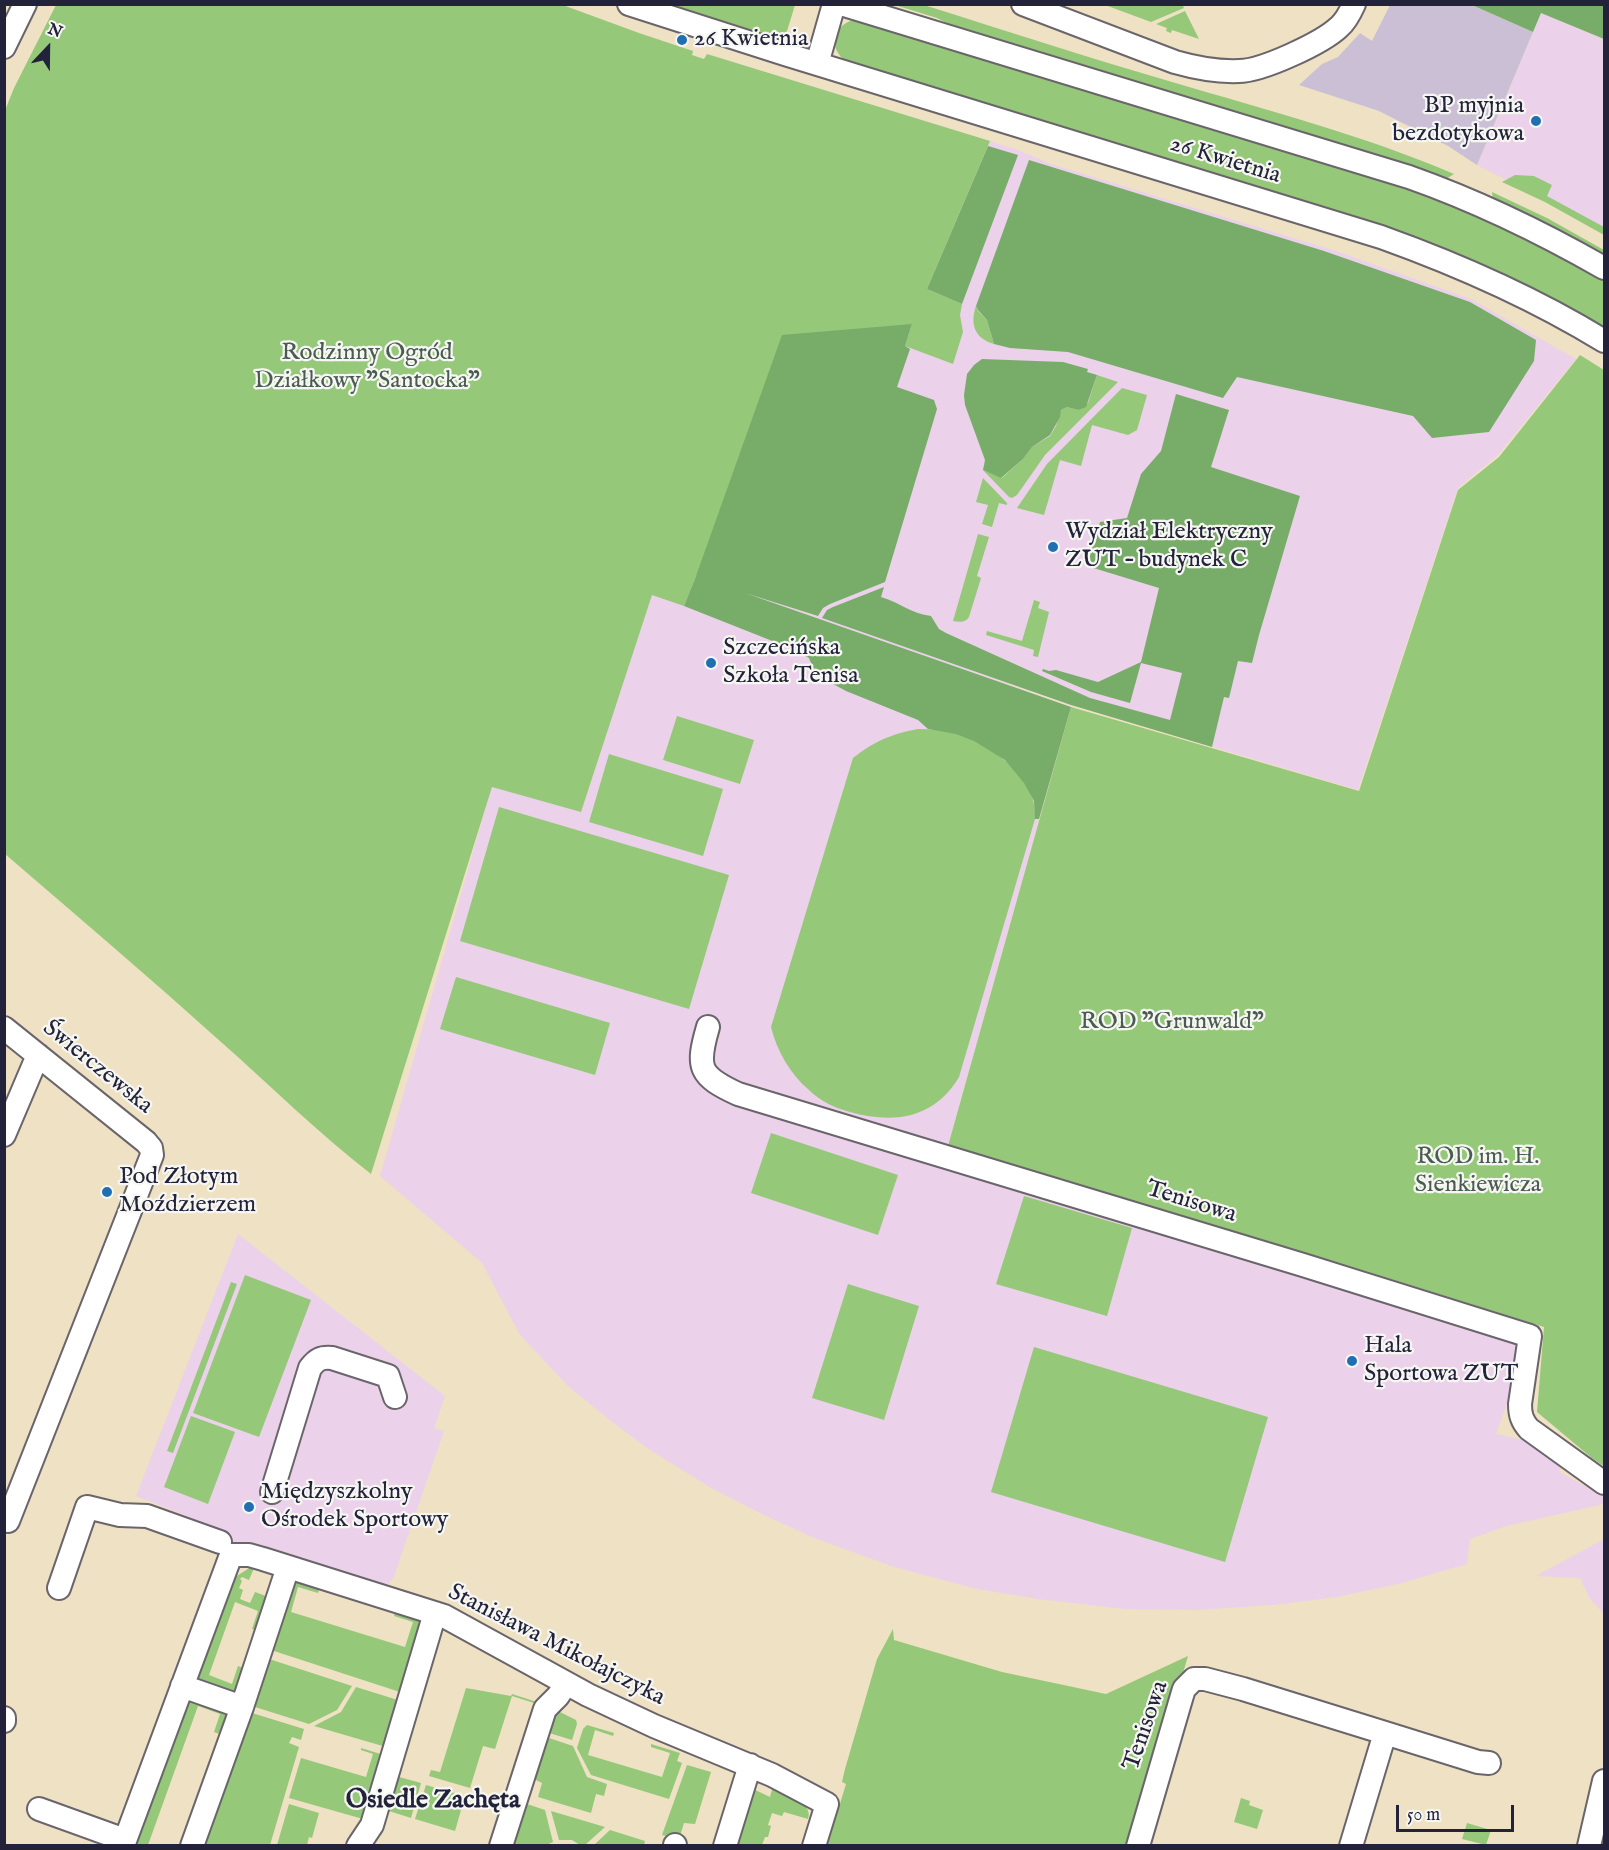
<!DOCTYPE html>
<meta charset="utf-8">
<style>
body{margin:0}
#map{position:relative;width:1609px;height:1850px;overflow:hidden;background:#efe1c3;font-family:"IM FELL English",serif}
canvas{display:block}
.frame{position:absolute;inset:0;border:6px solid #22223b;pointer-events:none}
.north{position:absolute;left:18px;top:18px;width:60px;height:60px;-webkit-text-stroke:4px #f6f6f2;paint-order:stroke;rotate:22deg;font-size:16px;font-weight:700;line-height:24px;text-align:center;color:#22223b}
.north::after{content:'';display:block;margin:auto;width:21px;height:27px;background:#22223b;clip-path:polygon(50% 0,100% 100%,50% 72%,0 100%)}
.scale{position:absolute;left:1396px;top:1805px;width:118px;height:27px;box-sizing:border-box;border:3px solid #22223b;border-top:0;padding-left:8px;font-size:18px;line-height:21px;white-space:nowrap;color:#22223b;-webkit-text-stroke:4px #f6f6f2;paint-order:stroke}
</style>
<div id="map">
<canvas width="1609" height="1850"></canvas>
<div class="frame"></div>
<div class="north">N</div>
<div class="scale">50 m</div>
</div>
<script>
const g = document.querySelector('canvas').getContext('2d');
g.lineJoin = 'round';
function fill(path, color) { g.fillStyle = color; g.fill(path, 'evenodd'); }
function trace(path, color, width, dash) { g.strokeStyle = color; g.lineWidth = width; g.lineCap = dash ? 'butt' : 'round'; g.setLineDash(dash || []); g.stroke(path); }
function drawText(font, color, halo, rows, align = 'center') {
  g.font = font + ' "IM FELL English",serif'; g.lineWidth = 4.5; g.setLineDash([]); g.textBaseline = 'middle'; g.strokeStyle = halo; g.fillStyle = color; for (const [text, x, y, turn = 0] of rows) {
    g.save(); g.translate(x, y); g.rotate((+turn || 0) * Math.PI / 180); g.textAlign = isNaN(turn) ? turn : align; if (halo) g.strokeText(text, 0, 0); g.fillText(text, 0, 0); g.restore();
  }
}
fill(new Path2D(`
 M1541 13 1604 39V230L1477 165Z
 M990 141 1018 150 1051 164 1339 252 1471 299 1576 359 1498 455 1458 488 1358 790 1071 705 963 668 1071 707 948 1146 1514 1339 1517 1347 1508 1401 1496 1434 1528 1441 1562 1465 1559 1472 1604 1496V1504L1507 1526 1470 1539 1467 1564 1398 1584 1337 1597 1273 1605 1195 1610 1125 1609 1038 1599 977 1589 894 1567 814 1538 762 1514 711 1488 647 1448 616 1425 569 1387 520 1335 482 1263 380 1176 492 786 581 811 652 594 696 576 814 615 912 324Z
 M238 1234 445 1396 434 1428 444 1431 393 1579 382 1589 229 1543 217 1538 202 1522 136 1496Z
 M1604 1539V1614L1590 1599 1580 1578 1536 1576Z`), '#ecd1ea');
fill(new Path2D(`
 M1390 5H1472L1533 32 1477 165 1448 146 1379 111 1299 85 1322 64 1338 57 1360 33 1372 41Z`), '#cbbfd5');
fill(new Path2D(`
 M560 4 639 33 693 51 692 55 704 59 707 54 990 141 927 289 962 304 960 315 963 332 953 364 905 346 912 324 696 576 684 606 652 595 581 812 492 787 371 1174C318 1133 271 1086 221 1042 150 978 77 916 5 854L4 113 14 88 56 5Z
 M1182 4 1184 8 1151 22 1105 5Z
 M658 5H795L783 44Z
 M895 5H924C1007 31 1089 58 1172 82 1267 110 1363 135 1454 174L1446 179H1442L958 29 937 18Z
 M1185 11 1199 39 1172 30 1171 33 1166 31 1167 28 1156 24Z
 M856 19 1384 180 1465 207 1529 239 1604 280V329L1556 301 847 62C827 48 832 25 856 19Z
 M1515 175 1534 176 1552 185 1547 196 1604 227V235L1545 202 1502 182Z
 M1492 192 1547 218 1604 250V258L1493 200Z
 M976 306 978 311 987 320 994 344C974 338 970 324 976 306Z
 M1580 355 1604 370V1466L1593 1459 1537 1412 1544 1327 1350 1266 948 1146 1071 707 1359 791 1458 490 1499 457Z
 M1097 375 1118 382 1045 455 1017 495 1012 498 1009 497 983 470 1002 478 1023 459 1032 447 1050 436 1056 426 1061 410 1067 407 1078 410 1088 403Z
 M1122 388 1147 395 1137 430 1128 435 1092 425 1081 466 1060 460 1044 515 1017 508 1047 464Z
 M983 478 1007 503V505L999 503 992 527 982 524 988 505 976 502Z
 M978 534 989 537 977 576 981 578 969 617C965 623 960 622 953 621Z
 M1034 600 1040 602 1038 608 1049 612 1038 657 1033 656 1034 650 986 635 987 631 1022 641Z
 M677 716 754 740 740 784 663 760Z
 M918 729C931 729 943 730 955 733 987 742 1022 768 1033 800 1035 806 1035 813 1035 819L959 1077C934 1119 894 1124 850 1112 835 1108 820 1101 809 1090 790 1074 777 1051 771 1027L853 758C875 741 891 734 918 729Z
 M609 754 723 789 703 856 589 822Z
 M499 807 729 875 689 1009 460 941Z
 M456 977 610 1023 595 1075 440 1029Z
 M771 1133 898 1175 878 1235 751 1193Z
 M1024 1196 1132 1228 1107 1316 996 1284Z
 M245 1275 311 1300 259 1437 193 1413Z
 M231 1282 237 1284 173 1453 167 1451Z
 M848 1284 919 1306 884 1420 812 1398Z
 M1034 1347 1268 1417 1225 1562 991 1492Z
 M191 1416 235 1432 208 1504 164 1487Z
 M251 1567 254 1568 249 1580 242 1577 240 1579 242 1581 239 1588 243 1590 240 1599 250 1603 255 1592 274 1599 263 1633 252 1629 258 1611 235 1602 209 1675 232 1684 238 1666 250 1671 238 1697 198 1682 197 1679 232 1579Z
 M290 1579 320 1588 318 1593 298 1587 291 1612 405 1647 413 1622 394 1616 395 1612 425 1621 403 1693 274 1651 269 1647Z
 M893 1629 894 1640 1002 1672 1106 1694 1188 1656 1132 1845 827 1846 846 1784 842 1782 845 1769 877 1659Z
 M269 1659 352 1686 337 1710 309 1724 255 1707 251 1704Z
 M356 1687 401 1701 386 1747 314 1726 341 1712Z
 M466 1688 511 1696 512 1694 540 1703 537 1720 530 1718 534 1703 512 1696 495 1749 483 1746 470 1788 429 1776 431 1770 440 1772Z
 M190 1700 231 1709 227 1737 214 1732 220 1714 198 1706 148 1845 136 1846Z
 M556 1710 576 1720 577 1724 572 1740 543 1731Z
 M252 1713 304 1729 301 1740 292 1737 289 1743 299 1747 270 1845 208 1846 199 1843 240 1745Z
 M587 1725 614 1733 613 1736 595 1730 588 1755 662 1777 670 1753 651 1747V1744L680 1753 677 1761 682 1763 669 1799 591 1775 577 1748 583 1729Z
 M540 1735 573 1746 587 1777 607 1784 604 1796 596 1794 591 1813 538 1797 542 1783 528 1776Z
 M361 1748 384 1755 363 1819 289 1798 301 1758 366 1777 373 1754 361 1750Z
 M687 1765 711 1772 695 1824 684 1823 679 1839 662 1835Z
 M399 1777 421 1783 411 1818 389 1811Z
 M426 1785 465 1796 455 1831 415 1819Z
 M773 1786C785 1793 814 1803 808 1819L784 1812 782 1816 772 1813 768 1825 771 1826 768 1837H765L762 1845 730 1846 749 1787 770 1797Z
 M1241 1798 1250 1801 1249 1805 1263 1810 1257 1829 1234 1822Z
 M289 1804 319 1813 312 1838 309 1837 307 1845H277Z
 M527 1804 545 1810 553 1842 546 1845 507 1846 518 1810Z
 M551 1811 605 1827 585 1845H580L572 1840H559Z
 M1467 1823 1491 1830 1486 1845 1462 1839Z
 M610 1830 645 1841 644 1845H594Z`), '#95c879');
fill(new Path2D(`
 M1472 5H1604V39L1541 13 1533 32Z
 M988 146 1018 155 962 304 927 289Z
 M1029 160 1324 251 1470 302 1536 340 1534 361 1489 432 1432 438 1413 416 1237 377 1223 398 1068 352 1010 348 994 344 987 320 978 310 976 306Z
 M912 324 905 346 910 349 897 387 934 400 937 409 885 582 830 604 823 608 818 616 745 593 1071 707 1039 819H1035L1034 801 1024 783 1005 760 974 741 956 734 928 729 918 720 846 691 822 678 813 668 809 658 785 646 684 606 696 576 782 335Z
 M982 359 1063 362 1088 369 1087 372 1097 375 1086 407 1078 410 1067 407 1061 410 1060 417 1050 435 1032 447 1023 459 1001 478 983 470 985 460 965 405 964 395 967 374 974 365Z
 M1176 394 1229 410 1211 467 1300 496 1259 635 1252 663 1238 661 1229 698 1224 697 1212 747 1071 705 822 618 827 610 833 607 884 587 881 597C899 602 912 614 931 616L939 629 946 633 1090 698 1170 720 1182 673 1141 663 1130 703 1091 692 1042 671 1043 669 1049 671 1056 670 1098 682 1141 662 1159 588 1087 566 1100 522 1127 518 1141 474 1161 451Z`), '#78ac69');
const minor = new Path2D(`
 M629 4 785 54 1381 237C1459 265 1534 298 1604 341
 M841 4 1409 177C1477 201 1541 232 1604 268
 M1023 4 1175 62C1196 68 1216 72 1239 71 1262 71 1322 43 1339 27 1346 21 1350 13 1354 4
 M4 47 25 4
 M817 64 834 4
 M708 1027C696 1068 699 1076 738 1094L1303 1265 1530 1336 1520 1404C1520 1415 1522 1421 1529 1429L1604 1483
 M4 1028 146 1142 151 1148 152 1155 8 1521
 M4 1135 38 1055
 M272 1492 310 1368C317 1359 321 1357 332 1358L388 1376 395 1397
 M59 1588 87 1507 120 1515 147 1516 220 1542
 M182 1686 242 1707
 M4 1718V1721
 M39 1809 125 1840
 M675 1845V1846
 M123 1846 231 1555H249L263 1559 444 1616 588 1695 654 1726 772 1775 827 1804 814 1846
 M192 1846 242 1707 288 1567
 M358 1846 372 1825 435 1613
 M501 1846 545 1709 558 1696 566 1684
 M725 1846 750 1765
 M1138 1846 1181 1699 1184 1689 1194 1679H1205L1243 1689 1385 1733
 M1351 1846 1385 1733 1478 1762 1489 1763
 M1589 1846 1604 1781`);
trace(minor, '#6a656b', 26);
trace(minor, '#fff', 22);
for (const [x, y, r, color] of [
 [682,40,6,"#1f6fb2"],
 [1536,121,6,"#1f6fb2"],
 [1053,547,6,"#1f6fb2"],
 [711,663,6,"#1f6fb2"],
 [107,1192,6,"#1f6fb2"],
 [1352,1361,6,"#1f6fb2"],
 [249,1507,6,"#1f6fb2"]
]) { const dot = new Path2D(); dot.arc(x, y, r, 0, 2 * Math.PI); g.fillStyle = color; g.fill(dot); trace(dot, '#f6f6f2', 2); }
drawText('24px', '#22223b', '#f6f6f2', [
 ["26 Kwietnia",694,40],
 ["BP myjnia",1524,107,"right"],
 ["bezdotykowa",1524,135,"right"],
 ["Wydział Elektryczny",1065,533],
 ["ZUT – budynek C",1065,561],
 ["Szczecińska",723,649],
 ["Szkoła Tenisa",723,677],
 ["Pod Złotym",119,1178],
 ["Moździerzem",119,1206],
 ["Hala",1364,1347],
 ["Sportowa ZUT",1364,1375],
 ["Międzyszkolny",261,1493],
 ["Ośrodek Sportowy",261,1521]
], 'left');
drawText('24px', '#22223b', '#f6f6f2', [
 ["26 Kwietnia",1225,161,17],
 ["Świerczewska",97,1068,39],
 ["Tenisowa",1191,1203,17],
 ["Stanisława Mikołajczyka",556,1646,27],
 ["Tenisowa",1147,1726,-71]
]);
drawText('24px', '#4a5c51', '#f6f6f2', [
 ["Rodzinny Ogród",367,354],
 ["Działkowy \"Santocka\"",367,382],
 ["ROD \"Grunwald\"",1172,1023],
 ["ROD im. H.",1478,1158],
 ["Sienkiewicza",1478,1186]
]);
drawText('bold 26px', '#22223b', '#f6f6f2', [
 ["Osiedle Zachęta",433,1802]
]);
</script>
